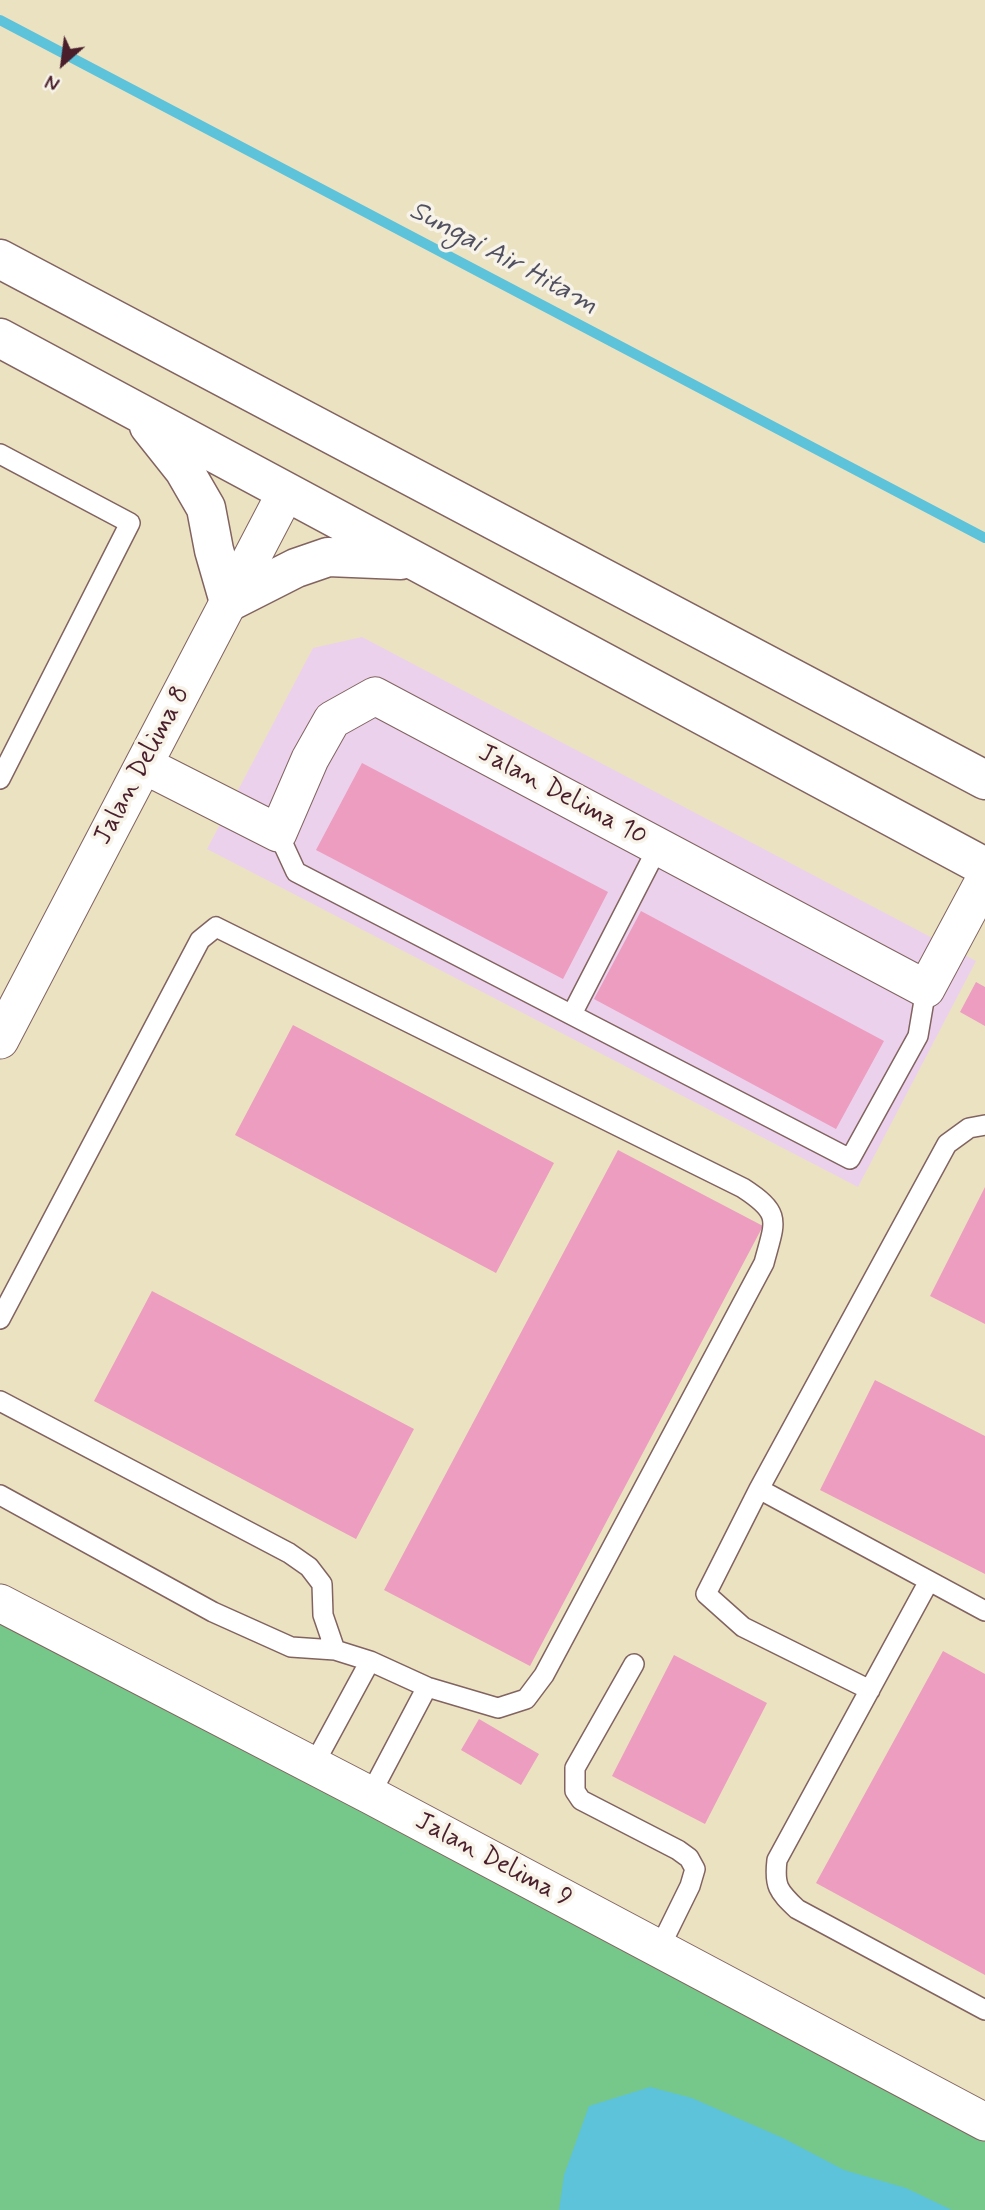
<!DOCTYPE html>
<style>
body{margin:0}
#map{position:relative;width:985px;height:2210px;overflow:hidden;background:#ebe2c2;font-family:Mynerve,sans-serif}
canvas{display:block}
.north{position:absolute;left:28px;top:28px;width:70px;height:70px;-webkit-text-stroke:5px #f7f3e8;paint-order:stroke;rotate:208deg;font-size:19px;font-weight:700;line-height:28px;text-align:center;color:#4a1f2b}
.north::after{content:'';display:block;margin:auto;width:24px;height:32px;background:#4a1f2b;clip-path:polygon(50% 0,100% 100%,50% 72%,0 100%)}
</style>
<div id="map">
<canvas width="985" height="2210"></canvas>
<div class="north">N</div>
</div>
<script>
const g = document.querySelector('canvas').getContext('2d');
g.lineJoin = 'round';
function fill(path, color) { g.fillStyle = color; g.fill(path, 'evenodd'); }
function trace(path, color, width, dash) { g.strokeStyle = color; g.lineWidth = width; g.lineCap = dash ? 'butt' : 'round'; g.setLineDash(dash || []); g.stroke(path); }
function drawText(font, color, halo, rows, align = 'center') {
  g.font = font + ' Mynerve,sans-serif'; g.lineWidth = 7; g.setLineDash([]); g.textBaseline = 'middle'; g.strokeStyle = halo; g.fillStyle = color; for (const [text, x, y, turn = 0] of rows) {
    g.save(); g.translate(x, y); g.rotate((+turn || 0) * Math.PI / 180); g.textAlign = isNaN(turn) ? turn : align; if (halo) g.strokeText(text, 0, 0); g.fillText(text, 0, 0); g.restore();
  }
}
fill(new Path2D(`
 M362 637 976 961 858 1187 207 849 313 648Z`), '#ebd1ec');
fill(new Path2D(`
 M0 1613 985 2129V2210H0Z`), '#75c88a');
fill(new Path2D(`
 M650 2087 692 2098 785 2139 844 2170 906 2188 952 2210H559L564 2175 589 2106Z`), '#5dc3da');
trace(new Path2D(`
 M0 20 985 538`), '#5dc3da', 10);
fill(new Path2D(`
 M362 763 608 892 563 979 316 850Z
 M641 911 884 1041 836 1129 594 999Z
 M976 982 985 987V1026L960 1012Z
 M293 1025 554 1163 496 1273 235 1135Z
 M618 1150 763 1226 530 1666 384 1590Z
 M985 1187V1324L930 1296Z
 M152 1291 414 1429 356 1539 94 1401Z
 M875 1380 985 1436V1574L820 1490Z
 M943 1651 985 1674V1975L816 1883Z
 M674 1655 767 1703 705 1824 612 1776Z
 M479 1719 539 1754 521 1785 461 1750Z`), '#ed9dbf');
const service = new Path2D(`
 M0 454 130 523 0 779
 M278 833 296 872 850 1159 918 1036 926 989
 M572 1014 658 847
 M0 1319 200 940 216 927 743 1188C783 1214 775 1221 764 1263L544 1675 526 1699 498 1708 427 1687 370 1661 335 1650 291 1647 213 1612 0 1495
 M0 1401 289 1553 309 1567 322 1584 323 1615 335 1650
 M759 1489 985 1611
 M929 1581 777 1860C774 1886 778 1891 797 1909L985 2010
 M634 1664 575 1768V1791L581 1800 678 1850 689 1858 695 1869 690 1886 659 1949
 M870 1690 743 1627 706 1594 759 1489 947 1144 969 1128 985 1125
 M313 1766 370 1661
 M370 1795 427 1687`);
const minor = new Path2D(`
 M144 765 278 833 310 759 332 720 375 696 926 989 985 879
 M0 1040 286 492
 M0 1603 370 1795 985 2122`);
const tertiary = new Path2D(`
 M0 259 985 780
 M0 338 985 867
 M149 426 184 470 206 508 214 550 229 602 296 568 328 557 401 560`);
trace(service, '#826360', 22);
trace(minor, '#826360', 39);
trace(tertiary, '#826360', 41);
trace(service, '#fff', 19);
trace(minor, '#fff', 37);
trace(tertiary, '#fff', 38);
drawText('26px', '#4a1f2b', '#f7f3e8', [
 ["Jalan Delima 8",143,766,-62],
 ["Jalan Delima 10",562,796,28],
 ["Jalan Delima 9",493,1861,28]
]);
drawText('italic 28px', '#505060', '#f7f3e8', [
 ["Sungai Air Hitam",503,259,28]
]);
</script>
